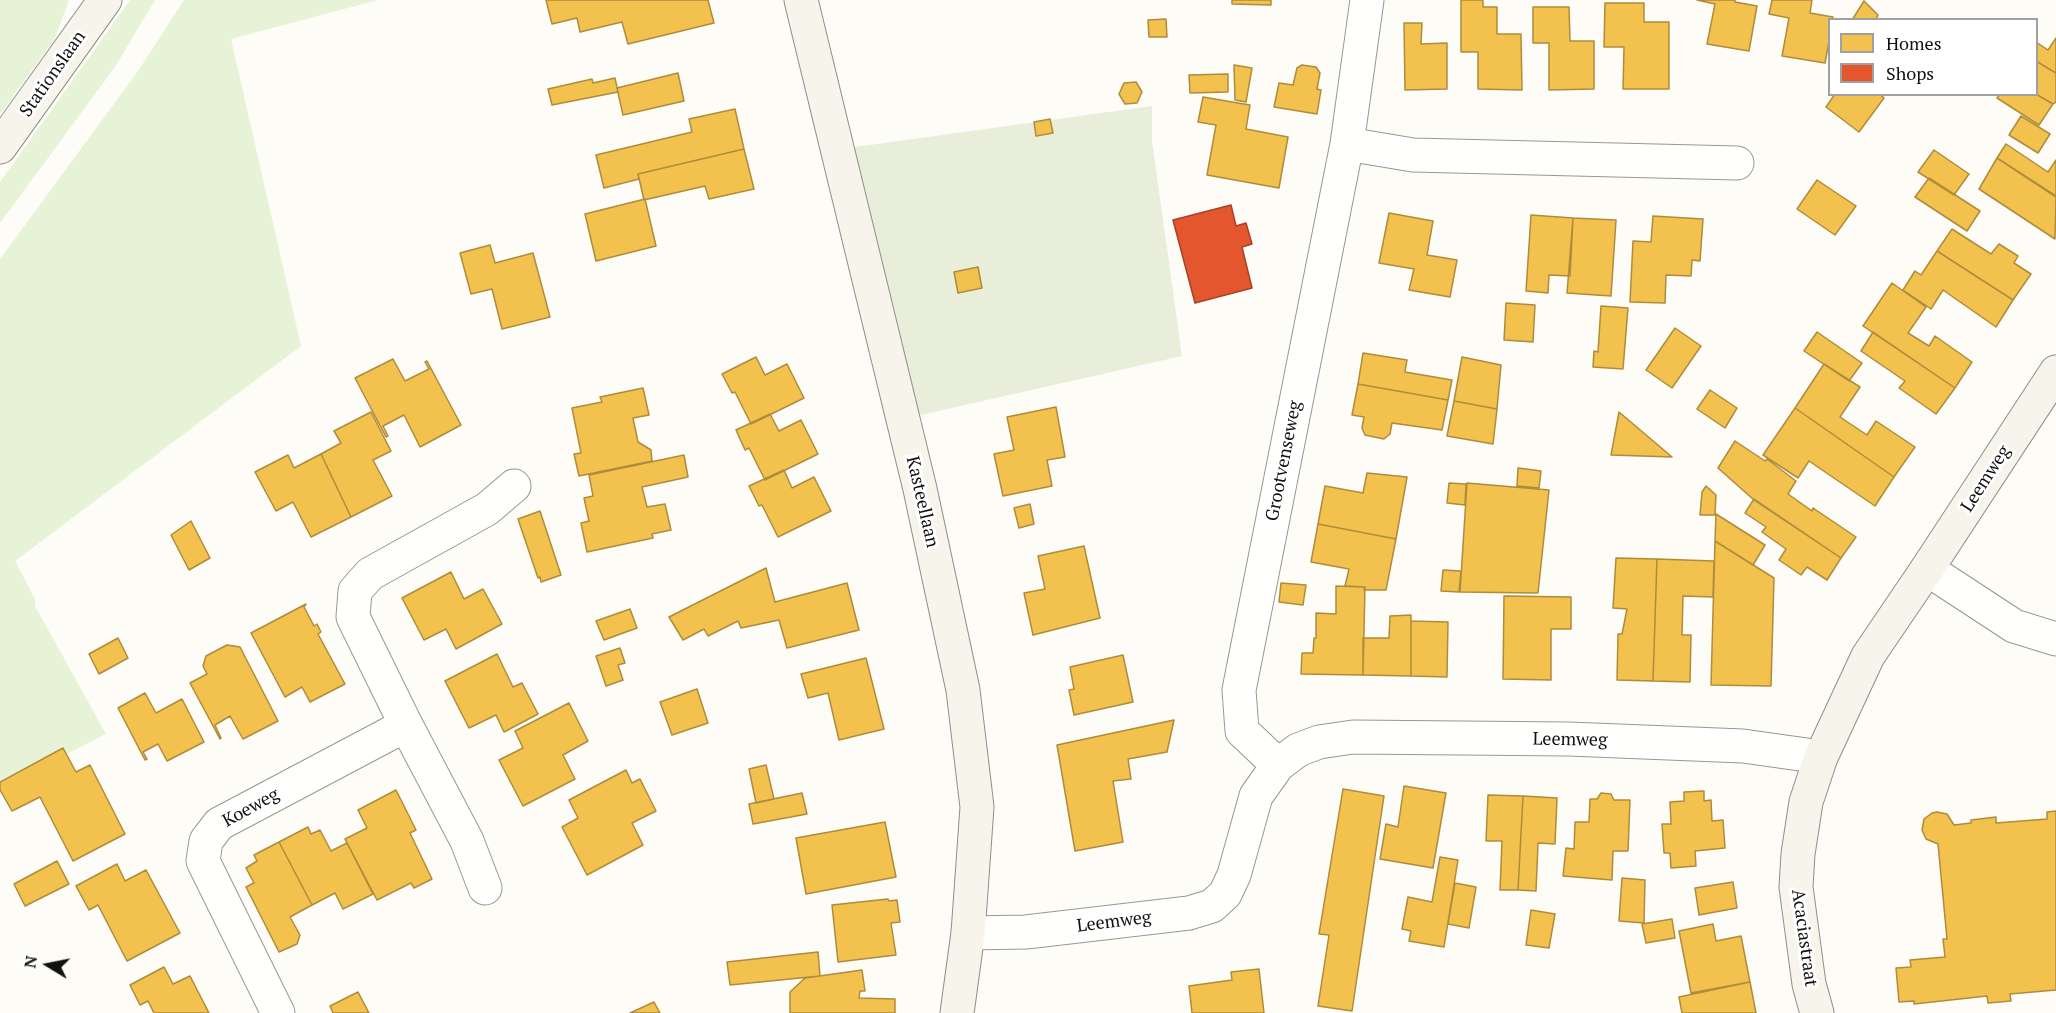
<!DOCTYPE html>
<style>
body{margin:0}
#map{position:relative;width:2056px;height:1013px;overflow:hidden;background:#fdfcf7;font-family:"PT Serif",serif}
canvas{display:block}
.legend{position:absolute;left:1828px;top:18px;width:210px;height:78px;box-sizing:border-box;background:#fff;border:2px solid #a0a0a0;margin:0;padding:8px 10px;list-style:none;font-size:18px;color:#111}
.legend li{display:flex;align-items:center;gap:12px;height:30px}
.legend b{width:30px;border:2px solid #a0a0a0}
.north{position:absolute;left:18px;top:935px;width:60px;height:60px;-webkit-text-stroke:4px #fff;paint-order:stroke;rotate:280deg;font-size:16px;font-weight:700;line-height:24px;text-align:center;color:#111}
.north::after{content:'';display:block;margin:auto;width:21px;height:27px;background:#111;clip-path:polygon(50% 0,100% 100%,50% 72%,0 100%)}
</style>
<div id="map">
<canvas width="2056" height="1013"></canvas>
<ul class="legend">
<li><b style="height:16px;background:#f2c14e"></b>Homes</li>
<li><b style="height:16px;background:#e4572e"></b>Shops</li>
</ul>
<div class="north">N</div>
</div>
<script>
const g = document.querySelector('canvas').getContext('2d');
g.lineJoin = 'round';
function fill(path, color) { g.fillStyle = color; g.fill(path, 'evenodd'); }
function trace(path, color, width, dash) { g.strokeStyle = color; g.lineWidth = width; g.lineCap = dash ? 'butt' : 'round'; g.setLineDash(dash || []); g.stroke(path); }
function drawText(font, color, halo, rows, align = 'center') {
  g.font = font + ' "PT Serif",serif'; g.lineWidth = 6; g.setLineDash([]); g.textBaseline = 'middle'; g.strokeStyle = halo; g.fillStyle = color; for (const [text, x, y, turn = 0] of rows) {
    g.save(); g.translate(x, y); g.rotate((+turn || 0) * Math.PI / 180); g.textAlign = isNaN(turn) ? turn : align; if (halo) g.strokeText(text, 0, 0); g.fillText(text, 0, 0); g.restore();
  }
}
fill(new Path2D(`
 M0 0H69L55 38 0 114Z
 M130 0H155L115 67 0 223V182Z
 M184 0H378L231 39 301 346 15 561 35 599V606L106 734 67 754 63 748 0 781V259L138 71Z`), '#e7f3d7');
fill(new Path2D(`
 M1152 106V141L1182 356 912 417 848 148Z`), '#e9eedb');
const homes = new Path2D(`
 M546 0H708L714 23 628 44 622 22 580 32 577 18 552 24Z
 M1232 0H1271V5L1232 4Z
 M1461 0H1483V7H1497V34H1521L1522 90 1478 89V52H1461Z
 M1697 0H1735V2L1757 6 1749 51 1707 44 1715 4Z
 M1772 0H1812L1810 13 1833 17 1832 20H1830V36L1825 63 1782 56 1789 18 1769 14Z
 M1864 1 1878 15 1876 20H1852Z
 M1605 3H1644V22H1669V89H1623L1624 47H1604Z
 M1533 7H1569L1570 41H1594V89L1549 90V43H1533Z
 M1166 19 1167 37H1149L1148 20Z
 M1404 23H1422L1421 44 1447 43V89L1405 90Z
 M2056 38V73L2036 61V42L2048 50Z
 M2036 61 2056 73V102L2053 104 2036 94Z
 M1234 65 1252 68 1246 102 1235 100Z
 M1302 65 1316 67 1320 73 1317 89 1321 90 1317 114 1274 107 1279 83 1293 85 1297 68Z
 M678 73 684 101 623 115 617 88Z
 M1228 74V92L1190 93 1189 75Z
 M615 78 618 92 552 105 548 89 592 79 593 83Z
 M1136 82 1142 92 1137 103 1125 104 1119 94 1124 83Z
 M1835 94H1880L1884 98 1859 132 1826 107Z
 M2000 94H2036L2053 104 2039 125 1997 98Z
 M1203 97 1250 105 1246 129 1288 137 1279 188 1207 175 1216 125 1198 122Z
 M735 109 744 149 638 174 639 179 604 188 596 155 692 132 689 119Z
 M2021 116 2050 134 2038 153 2009 135Z
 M1050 119 1053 133 1036 136 1034 122Z
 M2006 144 2048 172 2056 160V196L1997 158Z
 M744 149 754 189 709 199 705 186 644 200 638 174Z
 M1934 150 1969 174 1954 195 1918 172Z
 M1997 158 2056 197 2055 239 1979 189Z
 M1929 178 1980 211 1967 231 1915 197Z
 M1817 180 1856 206 1835 235 1797 209Z
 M645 199 656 246 596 261 585 214Z
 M1389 213 1433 221 1427 255 1457 260 1450 297 1409 290 1414 269 1379 263Z
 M1531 215 1573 218 1570 276 1549 275 1548 293 1526 291Z
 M1653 216 1703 219 1700 261 1692 260 1691 276 1666 275 1665 303 1630 302 1633 241 1651 242Z
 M1573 218 1616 220 1611 296 1567 293Z
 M1952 229 1991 254 1999 244 2018 256 2014 263 2031 274 2013 300 1937 251Z
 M490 245 495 263 533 253 550 317 502 329 492 289 471 294 460 253Z
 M1937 251 2013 300 1996 327 1943 290 1931 309 1903 290 1915 271 1921 275Z
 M978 267 982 288 958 293 954 272Z
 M1892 283 1926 307 1908 333 1929 346 1935 336 1972 362 1955 388 1863 326Z
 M1506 303 1535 305 1533 342 1504 340Z
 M1601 306 1628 308 1623 369 1593 367 1594 351 1598 352Z
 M1675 328 1701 346 1672 388 1646 370Z
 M1817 332 1862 363 1849 381 1804 351Z
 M1873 332 1955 388 1936 414 1899 388 1905 381 1861 351Z
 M1363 353 1407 360 1405 372 1452 380 1448 400 1358 384Z
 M756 357 765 375 787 364 804 398 751 424 735 392 732 393 722 374Z
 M1462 357 1501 365 1497 409 1454 401Z
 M393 359 405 381 429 369 425 362 427 361 461 425 420 447 404 415 383 426 388 436 386 437 355 378Z
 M1824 364 1860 387 1840 417 1867 435 1876 421 1915 447 1894 477 1795 408Z
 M1358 384 1448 400 1442 430 1392 423 1390 434 1384 439 1365 435 1362 428 1364 417 1352 415Z
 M643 388 649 415 633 418 638 442 651 450 652 461 579 476 574 454 581 453 572 408 602 402 600 397Z
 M1710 390 1737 408 1725 428 1697 409Z
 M1454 401 1497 409 1493 444 1447 436Z
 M1056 407 1065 457 1047 460 1052 486 1003 496 994 454 1014 450 1007 417Z
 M1795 408 1894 477 1875 506 1809 461 1798 478 1763 455Z
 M371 412 391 451 373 460 392 496 351 517 321 454 341 443 334 431Z
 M1619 412 1672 457 1611 455Z
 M770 414 779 431 801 420 818 454 765 480 749 448 745 450 736 430Z
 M1735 441 1765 461 1767 459 1796 481 1788 494 1812 511 1813 508 1856 537 1841 558 1754 500 1718 468Z
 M321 454 351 517 311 537 293 502 276 511 255 472 288 455 294 468Z
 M684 455 688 477 642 487 647 507 665 504 671 530 652 534 653 538 587 552 581 523 589 521 584 498 593 496 589 475Z
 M1518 468 1541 471 1539 488 1517 486Z
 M784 470 792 488 814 477 831 511 778 537 762 505 759 506 749 486Z
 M1367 473 1407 477 1396 539 1318 524 1325 486 1363 493Z
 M1449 483 1466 484 1465 505 1447 503Z
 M1467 483 1549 490 1538 593 1460 592Z
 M1706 486 1716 495 1715 515H1700L1702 492Z
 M1754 499 1841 558 1827 580 1807 567 1801 575 1779 560 1786 549 1762 532 1766 527 1745 513Z
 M1030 504 1034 524 1019 528 1014 508Z
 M540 511 561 575 541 582 540 577 538 578 518 519Z
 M1716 514 1765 545 1753 565 1715 541Z
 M191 521 210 558 189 570 171 535Z
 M1318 524 1396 539 1386 590H1364L1365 587 1345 586 1349 569 1311 562Z
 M1715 541 1774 578 1771 686 1711 685Z
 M1084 546 1100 618 1033 635 1024 593 1045 589 1038 556Z
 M1616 558 1657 559 1653 681 1617 680 1618 634H1622L1627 609 1613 608Z
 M1657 559 1714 561 1713 597 1683 596 1682 635H1691L1690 682 1653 681Z
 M766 568 775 602 847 583 859 630 787 648 779 620 741 628 738 621 708 636 704 629 683 640 669 617Z
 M1443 570 1461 571 1459 592 1441 591Z
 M451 572 464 599 483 589 502 624 456 649 446 629 424 640 402 598Z
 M1281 583 1306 585 1303 605 1279 602Z
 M1336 586 1365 587 1363 675 1301 674 1302 653H1313L1314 638H1316V613L1336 614Z
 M1504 596 1571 597V629H1551V680L1503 679Z
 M306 604 304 607 314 626 317 624 321 632 318 634 345 684 310 702 302 687 285 697 251 633Z
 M630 609 637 628 604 640 596 621Z
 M1411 615V676L1363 675V638H1389L1390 616Z
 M1411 621 1448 622 1447 677 1411 676Z
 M118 638 128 658 99 674 89 654Z
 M227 645 240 647 278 721 243 739 230 716 215 725 221 738 220 739 190 683 207 674 203 666 206 656Z
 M620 648 625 663 618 665 623 680 606 686 596 656Z
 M497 654 513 687 522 683 538 714 504 732 496 715 469 728 445 681Z
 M1123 655 1133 702 1074 715 1069 690 1074 689 1070 667Z
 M866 658 884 729 839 740 828 693 808 698 801 674Z
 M697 689 708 723 672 735 660 702Z
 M145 693 156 713 182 699 204 742 167 761 158 744 143 752 147 759 145 760 118 708Z
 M569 703 588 741 563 755 575 779 523 806 499 760 523 748 515 731Z
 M1174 720 1167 752 1128 759 1131 779 1113 781 1123 842 1075 851 1057 745Z
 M63 748 76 772 90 765 125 834 73 861 40 797 12 811 0 790V782Z
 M766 765 774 799 756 803 749 769Z
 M626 770 632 783 640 779 656 811 632 823 643 845 587 875 562 827 578 818 569 800Z
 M1404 786 1446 793 1433 868 1380 859 1386 824 1398 827Z
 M1343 789 1384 796 1352 1011 1318 1006 1329 935 1319 934Z
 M396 790 416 830 410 833 432 879 414 888 411 883 377 900 345 839 367 828 358 810Z
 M1704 791V801L1711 800 1712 821 1723 820 1725 848 1695 851 1696 866 1671 868 1670 853H1664L1662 824H1671L1670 802 1684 801V792Z
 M802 793 807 814 753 824 749 804Z
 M1601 793 1611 794 1614 800H1630L1628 851H1613L1612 880 1563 876 1566 848 1574 849 1575 822H1589L1590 799H1597Z
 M1488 795 1523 796 1518 890H1500L1502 841H1486Z
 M1523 796 1557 798 1555 844 1538 843 1536 891 1518 890Z
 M2056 811V990L2010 994 2011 1001 1988 1003 1987 996 1914 1004V1001L1899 1002 1896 968 1911 967 1910 960 1945 957 1943 939H1947L1938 844 1926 839 1922 830 1924 819 1932 813 1937 812 1947 814 1954 825 1971 823V820L1996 817V823L2047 819V812Z
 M885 822 896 877 806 894 796 838Z
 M308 827 311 834 320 830 331 851 347 843 373 894 343 909 335 893 312 905 279 842Z
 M279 842 312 905 290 917 300 935 297 944 279 952 246 887 254 883 246 868 257 861 254 855Z
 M1440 857 1458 860 1444 947 1409 941 1411 931 1402 929 1408 897 1432 902Z
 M57 861 69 884 25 906 14 884Z
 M117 864 125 881 146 870 180 933 127 961 98 905 89 910 76 886Z
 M1622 878 1645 880 1644 923 1619 921Z
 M1733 882 1737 908 1699 915 1695 888Z
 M1455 883 1476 887 1469 928 1448 924Z
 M888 899 889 901 897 900 900 922 891 923 896 955 838 962 832 905Z
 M1531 910 1555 914 1549 948 1526 945Z
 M1672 919 1675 938 1646 943 1642 924Z
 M1713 924 1716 941 1741 936 1750 982 1691 993 1679 931Z
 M818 952 820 976 730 985 727 962Z
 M164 967 173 984 190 976 209 1013H154L148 1001 140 1005 130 985Z
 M1259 969 1264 1013H1192L1189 986 1232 980 1231 972Z
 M862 970 865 991H860L859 998 895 999V1013H790V992L805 978Z
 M1750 982 1756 1013H1682L1679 997Z
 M358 992 369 1013H333L330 1006Z
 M654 1002 660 1013H630Z`);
fill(homes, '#f2c14e');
trace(homes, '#ae8c3c', 1.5);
const shops = new Path2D(`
 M1231 205 1236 226 1246 223 1252 244 1242 247 1252 288 1195 303 1173 220Z`);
fill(shops, '#e4572e');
trace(shops, '#a54225', 1.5);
const street = new Path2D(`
 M1347 144 1413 155 1737 163
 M1927 569 2014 626 2056 639
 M1278 765 1242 731 1239 690 1347 144 1367 0
 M485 888 467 841 406 725 353 617 355 591 370 574 487 509 514 486
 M968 933 1026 932 1189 913 1212 906 1225 894 1234 875 1256 796 1278 765 1298 750 1319 742 1353 737 1569 739 1743 746 1821 757
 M278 1013 203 861 206 841 219 824 406 725`);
const secondary = new Path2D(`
 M801 0 920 489 963 690 977 807 968 933 957 1013
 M0 147 105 0
 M1817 1013 1809 984 1796 887 1798 854 1806 802 1821 757 1868 656 1927 569 2056 372`);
trace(street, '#979795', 35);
trace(secondary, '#8e8d8b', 35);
trace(street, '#fffffe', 33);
trace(secondary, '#f6f4eb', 33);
drawText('18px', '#111', '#fff', [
 ["Stationslaan",53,74,-55],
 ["Grootvenseweg",1284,461,-79],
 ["Leemweg",1986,479,-57],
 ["Kasteellaan",922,502,77],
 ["Leemweg",1570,740,1],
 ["Koeweg",251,808,-29],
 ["Leemweg",1114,922,-7],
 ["Acaciastraat",1804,938,82]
]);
</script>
